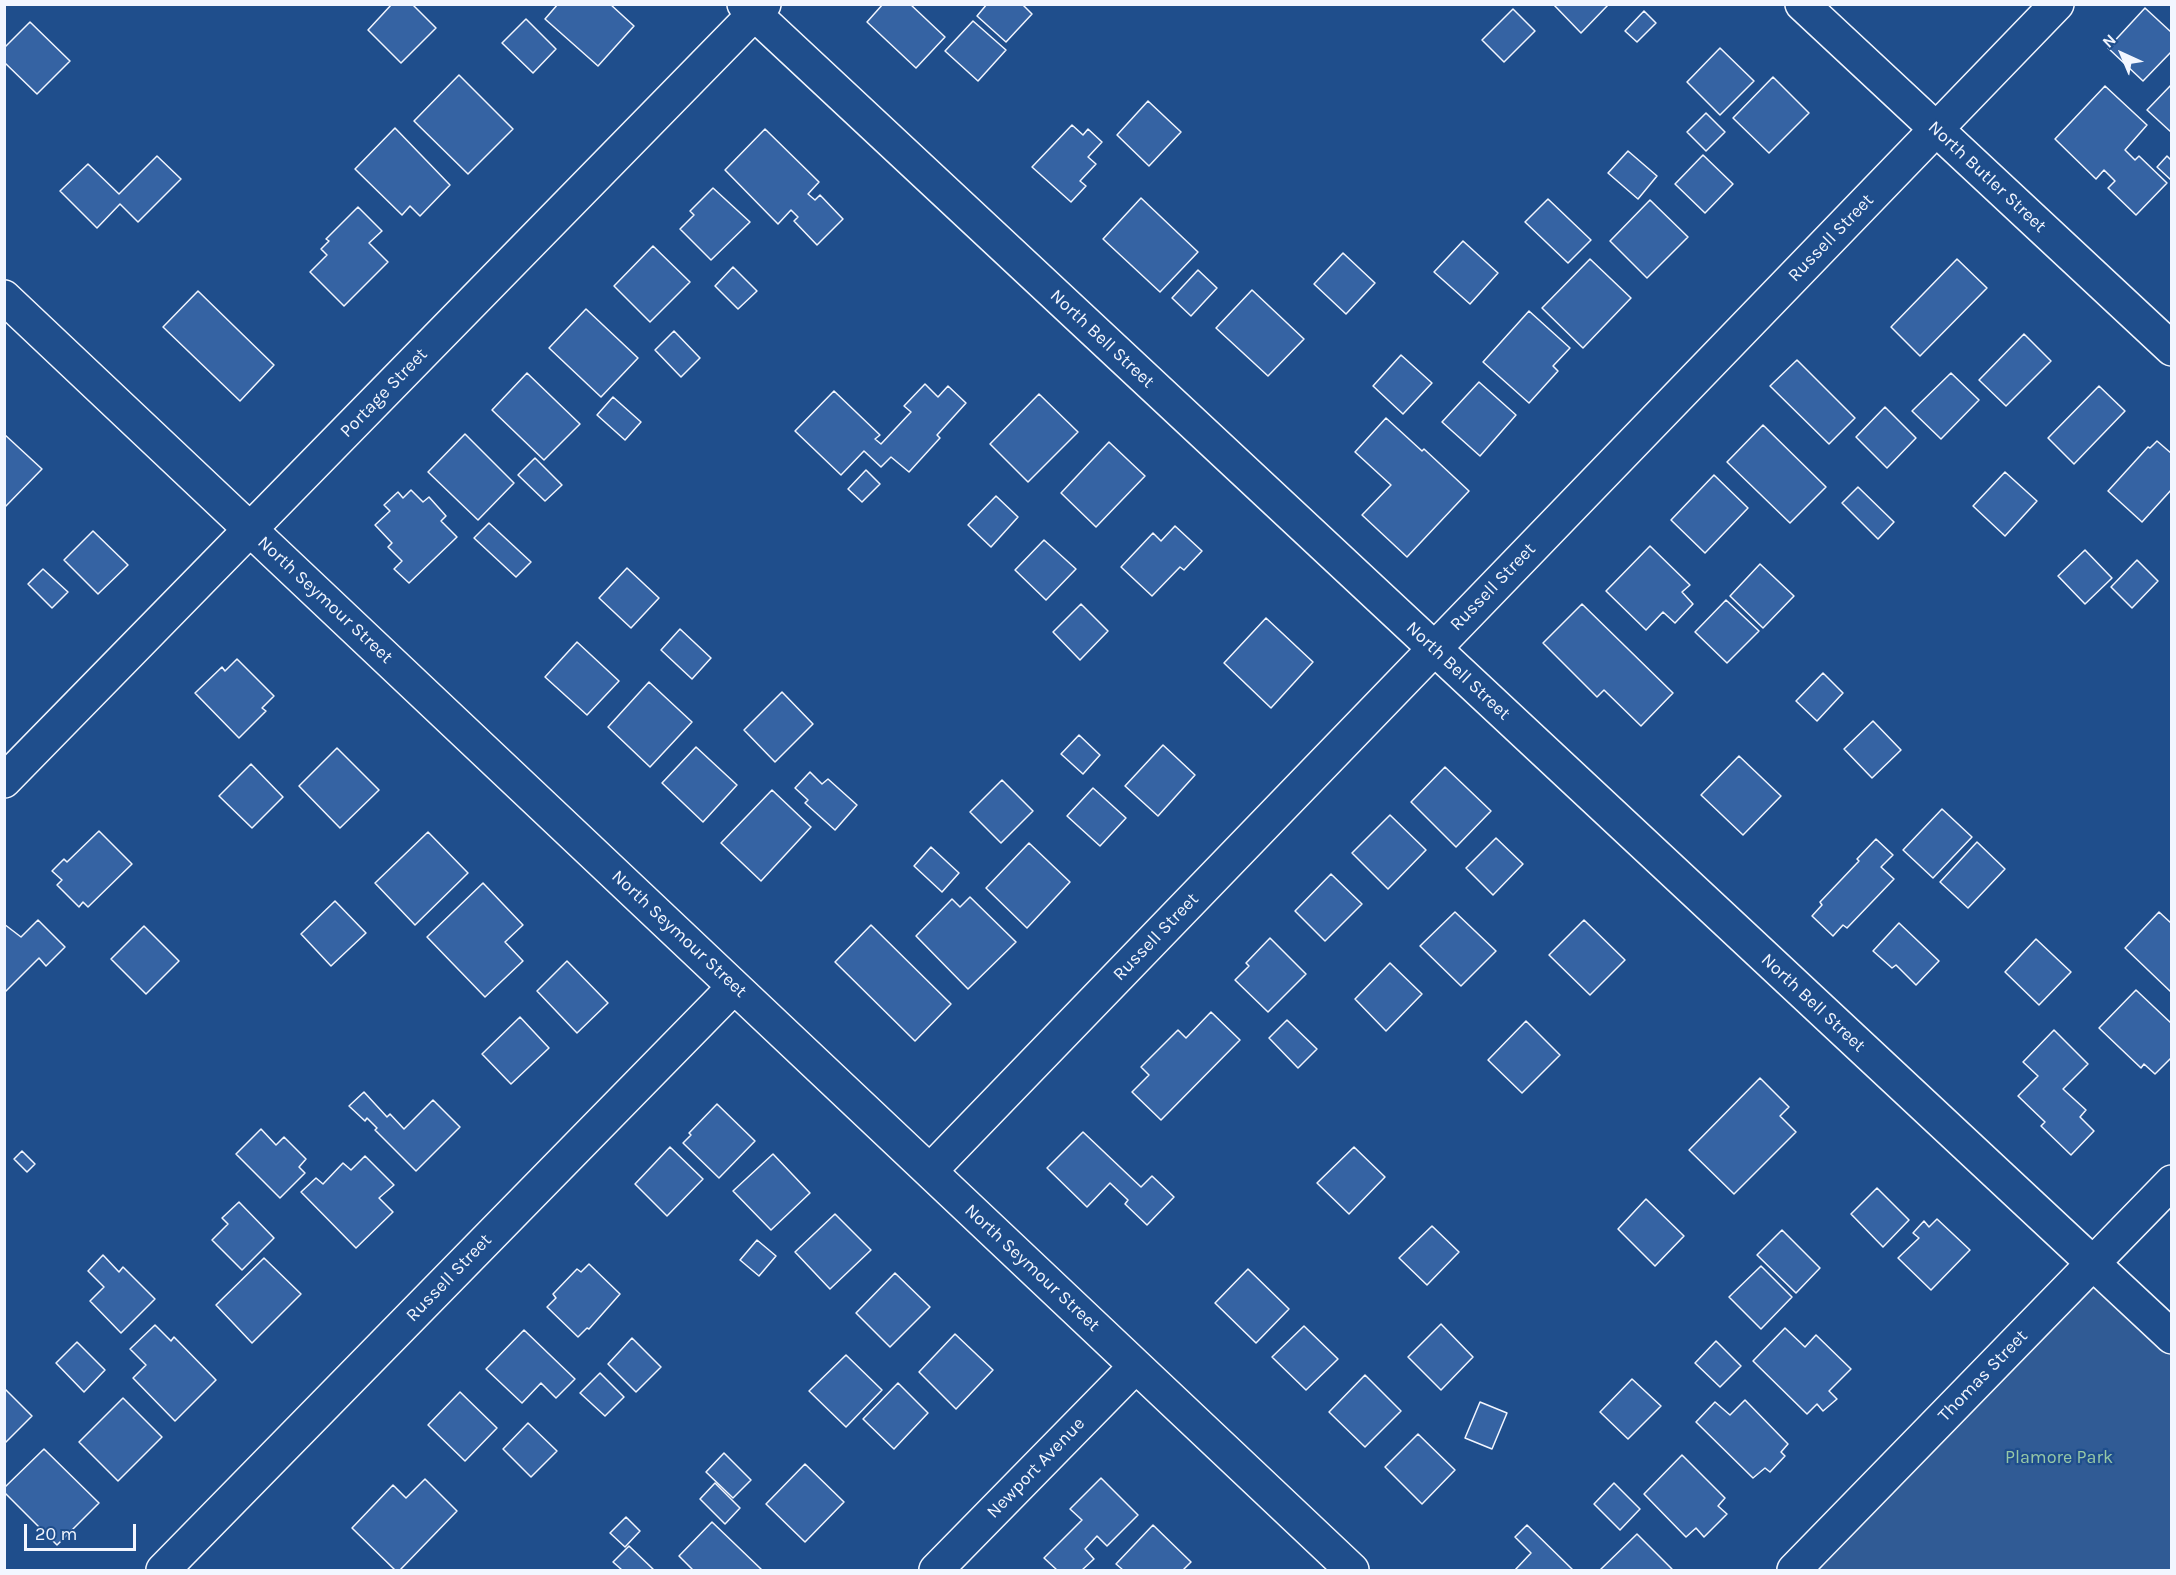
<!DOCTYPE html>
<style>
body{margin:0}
#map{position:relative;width:2176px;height:1575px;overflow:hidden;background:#1f4e8c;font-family:Karla,sans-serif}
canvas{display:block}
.frame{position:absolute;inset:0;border:6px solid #f2f6ff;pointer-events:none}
.north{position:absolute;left:2092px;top:24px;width:60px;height:60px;-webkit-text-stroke:4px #1f4e8c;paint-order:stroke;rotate:316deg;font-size:16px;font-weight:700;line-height:24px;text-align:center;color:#f2f6ff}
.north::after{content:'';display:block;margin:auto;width:21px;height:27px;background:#f2f6ff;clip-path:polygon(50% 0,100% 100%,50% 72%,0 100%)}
.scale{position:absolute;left:24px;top:1524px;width:112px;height:27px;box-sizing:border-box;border:3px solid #f2f6ff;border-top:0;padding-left:8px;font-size:18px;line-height:21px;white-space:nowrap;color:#f2f6ff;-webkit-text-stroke:4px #1f4e8c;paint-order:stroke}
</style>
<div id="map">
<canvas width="2176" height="1575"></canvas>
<div class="frame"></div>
<div class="north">N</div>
<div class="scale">20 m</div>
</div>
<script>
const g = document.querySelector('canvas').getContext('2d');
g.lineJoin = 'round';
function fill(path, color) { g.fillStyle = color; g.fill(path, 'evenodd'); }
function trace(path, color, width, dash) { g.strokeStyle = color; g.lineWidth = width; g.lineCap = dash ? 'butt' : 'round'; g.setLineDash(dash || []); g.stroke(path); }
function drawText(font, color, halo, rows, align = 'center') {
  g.font = font + ' Karla,sans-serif'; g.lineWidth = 4.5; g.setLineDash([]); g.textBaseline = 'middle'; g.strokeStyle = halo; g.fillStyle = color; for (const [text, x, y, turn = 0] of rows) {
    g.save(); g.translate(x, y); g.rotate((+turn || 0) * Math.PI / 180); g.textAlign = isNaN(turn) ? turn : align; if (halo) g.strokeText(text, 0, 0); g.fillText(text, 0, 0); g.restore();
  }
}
const built = new Path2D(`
 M2092 1263 2171 1337V1570H1794Z`);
fill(built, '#305b95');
trace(built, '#a8bbd7', 1.5);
const building = new Path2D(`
 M392 4H412L436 28 401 63 368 30Z
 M558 4H610L634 26 598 66 545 19Z
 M883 4H910L945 37 916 68 867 22Z
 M987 4H1022L1032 14 1006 42 977 16Z
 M1553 4H1609L1581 33Z
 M2145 8 2172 33V51L2143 81 2108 48Z
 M1513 9 1535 31 1504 62 1482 40Z
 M1644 11 1656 23 1637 42 1625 31Z
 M526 19 556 49 533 73 502 43Z
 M973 21 1006 50 978 81 945 51Z
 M30 22 70 61 37 94 4 62V48Z
 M1720 48 1754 81 1720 115 1687 82Z
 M459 75 513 129 468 174 414 121Z
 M1773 77 1809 113 1769 153 1733 118Z
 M2172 84V133L2147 110Z
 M2105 86 2147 125 2125 150 2135 160 2139 156 2167 183 2136 215 2108 188 2115 181 2104 170 2096 179 2055 139Z
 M1148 101 1181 132 1149 166 1117 135Z
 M1706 113 1725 132 1706 151 1687 132Z
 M1072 125 1083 135 1088 129 1102 142 1088 157 1096 164 1080 181 1086 186 1071 202 1032 167Z
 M395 128 450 185 420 216 410 206 402 215 355 169Z
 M765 129 819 182 808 194 815 200 820 195 843 219 817 245 794 221 798 217 791 210 778 224 725 170Z
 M1628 151 1657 176 1638 199 1608 173Z
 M1703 155 1733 184 1705 213 1675 184Z
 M157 156 181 179 138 222 120 204 97 228 60 191 88 164 119 194Z
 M2167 156 2172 161 2171 180 2157 167Z
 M713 188 750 222 711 260 680 229 694 215 690 211Z
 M1141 198 1198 252 1160 292 1103 239Z
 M1548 199 1591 240 1568 263 1525 222Z
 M1650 200 1688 237 1647 278 1610 241Z
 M358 207 382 231 369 243 388 262 344 306 310 272 327 255 321 249 329 241 326 239Z
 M1463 241 1498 273 1470 304 1434 272Z
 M653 246 690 282 650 322 614 286Z
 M1343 253 1375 283 1346 314 1314 284Z
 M1590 259 1631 298 1583 348 1542 308Z
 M1957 259 1987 288 1920 356 1891 327Z
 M733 267 757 291 738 309 715 286Z
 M1198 270 1217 288 1191 316 1172 298Z
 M1252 290 1304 339 1268 376 1216 328Z
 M198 291 274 365 240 401 163 327Z
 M586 309 638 358 601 397 549 348Z
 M1529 311 1570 348 1553 366 1558 371 1529 403 1483 362Z
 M674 331 700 358 681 377 655 350Z
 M2024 334 2051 361 2006 406 1979 380Z
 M1401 355 1432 383 1403 414 1373 386Z
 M1797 360 1855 418 1829 444 1770 386Z
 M527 373 580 424 544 460 492 410Z
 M1951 373 1979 400 1941 439 1912 411Z
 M1479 382 1516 415 1480 456 1442 422Z
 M925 384 938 397 948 386 966 403 937 435 940 438 909 472 891 457 881 467 864 451 841 475 795 431 834 391 880 435 875 439 881 444 911 412 904 406Z
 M2099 386 2125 411 2074 464 2048 438Z
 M1039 394 1078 432 1028 482 990 444Z
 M613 397 641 422 625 440 597 415Z
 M1885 407 1916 438 1887 468 1856 437Z
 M1386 418 1422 451 1424 449 1469 491 1407 557 1362 515 1391 485 1355 452Z
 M1763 425 1826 487 1790 523 1727 462Z
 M4 434 42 469 4 508Z
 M465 434 514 483 478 520 428 472Z
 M2157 441 2172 454V489L2142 522 2108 491 2148 447 2150 448Z
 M1109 442 1145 476 1096 527 1061 493Z
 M535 458 562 485 545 501 518 475Z
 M866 470 880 484 862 502 848 489Z
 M2005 472 2037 501 2005 536 1973 506Z
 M1714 475 1748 508 1705 553 1671 520Z
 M1858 487 1894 522 1878 539 1842 503Z
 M411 490 423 502 429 497 446 516 441 521 457 537 409 583 394 569 402 561 388 547 392 543 375 525 390 511 384 505 398 492 403 498Z
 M996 496 1018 517 991 547 968 525Z
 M489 523 531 562 516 577 474 538Z
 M1175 526 1202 551 1184 570 1180 567 1152 596 1121 567 1153 533 1161 541Z
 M93 531 128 565 98 594 64 560Z
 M1044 540 1076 569 1046 600 1015 570Z
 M1650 546 1690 585 1682 592 1693 604 1675 623 1663 612 1646 630 1606 591Z
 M2085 550 2112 578 2085 604 2058 576Z
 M2137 560 2158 581 2132 608 2111 587Z
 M1760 564 1794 596 1763 628 1730 596Z
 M627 568 659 598 631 628 599 598Z
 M43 569 68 592 52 608 28 584Z
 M1726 600 1759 631 1727 663 1695 632Z
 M1081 604 1108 631 1080 660 1053 632Z
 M1582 604 1673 693 1641 726 1604 690 1597 697 1543 643Z
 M1266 618 1313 662 1271 708 1224 663Z
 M680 629 711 658 692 679 661 650Z
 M577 642 619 681 587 715 545 677Z
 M237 659 274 696 262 708 266 711 239 738 195 693 222 667 225 671Z
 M1823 673 1843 693 1817 721 1796 701Z
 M649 682 692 722 650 767 608 727Z
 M782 692 813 724 775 762 744 730Z
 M1873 721 1901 750 1872 778 1844 749Z
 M1079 735 1100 755 1083 774 1061 754Z
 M1163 745 1195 775 1158 816 1125 786Z
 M696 747 737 785 703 822 662 783Z
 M337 748 379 790 340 828 299 786Z
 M1739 756 1781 796 1743 835 1701 795Z
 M251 764 283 797 252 828 219 796Z
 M1445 767 1491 811 1456 847 1411 802Z
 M810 772 822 784 828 779 857 805 835 830 805 803 808 800 795 788Z
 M1002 780 1033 811 1001 843 970 812Z
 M1093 788 1126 818 1100 846 1067 816Z
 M772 790 811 827 761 881 721 843Z
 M1942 809 1972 837 1933 878 1903 850Z
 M1390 815 1426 850 1388 889 1352 853Z
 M99 831 132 864 88 907 83 902 79 907 57 885 62 880 52 871 64 859 67 862Z
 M428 832 468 873 415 925 375 883Z
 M1496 838 1523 864 1493 895 1466 868Z
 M1876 839 1893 855 1881 867 1894 879 1847 928 1843 925 1833 936 1812 916 1822 905 1820 902 1859 861 1857 859Z
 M1977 842 2005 869 1968 908 1940 882Z
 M1029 843 1070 882 1027 928 986 888Z
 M931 847 959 873 942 892 914 866Z
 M1331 874 1362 904 1325 941 1295 911Z
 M483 883 523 925 505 942 523 961 485 997 427 937Z
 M970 897 1016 942 968 989 916 936 952 899 960 907Z
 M335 901 366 933 331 966 301 934Z
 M1455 912 1496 951 1461 986 1420 946Z
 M2159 912 2172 924V993L2125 948Z
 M38 920 65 947 46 966 39 958 4 993V924L21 937Z
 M1584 920 1625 960 1590 995 1549 955Z
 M1899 923 1939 961 1916 985 1896 965 1892 968 1873 951Z
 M871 925 951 1004 915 1041 835 962Z
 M144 926 179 961 146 994 111 959Z
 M1270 938 1306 974 1268 1012 1235 980 1249 966 1246 963Z
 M2036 939 2071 972 2039 1005 2005 972Z
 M567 961 608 1003 577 1033 537 991Z
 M1390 963 1422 994 1386 1031 1355 999Z
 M2136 990 2172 1024V1057L2155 1074 2144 1064 2141 1068 2099 1028Z
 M1211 1012 1240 1040 1161 1120 1132 1092 1149 1075 1141 1067 1178 1030 1186 1038Z
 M520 1017 549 1048 511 1084 482 1054Z
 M1287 1020 1317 1049 1298 1068 1269 1038Z
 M1526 1021 1560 1055 1522 1093 1488 1060Z
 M2054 1030 2088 1064 2063 1089 2086 1110 2080 1117 2094 1131 2071 1155 2041 1126 2045 1122 2018 1096 2038 1076 2023 1062Z
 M1760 1078 1789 1107 1780 1116 1796 1132 1734 1194 1689 1150Z
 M364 1092 387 1117 390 1114 404 1129 433 1100 460 1127 416 1171 375 1130 377 1128 367 1118 365 1121 349 1106Z
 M717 1104 755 1141 719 1178 683 1143 691 1135 689 1133Z
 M261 1129 276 1145 284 1137 306 1159 299 1167 305 1173 280 1198 236 1154Z
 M1083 1132 1141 1187 1152 1176 1174 1197 1147 1225 1125 1204 1128 1200 1110 1183 1087 1207 1047 1168Z
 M670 1147 703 1179 667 1216 635 1184Z
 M1354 1147 1385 1177 1349 1214 1317 1183Z
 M22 1151 35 1164 27 1172 14 1159Z
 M773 1154 810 1193 771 1230 733 1191Z
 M365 1156 394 1185 379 1198 393 1212 356 1248 301 1192 316 1178 323 1184 343 1163 351 1170Z
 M1877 1188 1909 1220 1883 1247 1851 1214Z
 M1646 1199 1684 1236 1655 1266 1618 1229Z
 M239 1202 274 1238 242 1270 212 1240 228 1224 222 1218Z
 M835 1214 871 1250 830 1289 795 1252Z
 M1937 1219 1970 1250 1931 1290 1898 1258 1919 1238 1913 1233 1924 1221 1929 1227Z
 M1432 1226 1459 1252 1427 1285 1399 1258Z
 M1782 1230 1820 1268 1796 1293 1757 1255Z
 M757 1240 776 1256 759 1276 740 1260Z
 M103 1255 119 1272 123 1267 155 1299 121 1333 90 1301 104 1287 88 1271Z
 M264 1258 301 1294 252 1343 216 1305Z
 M589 1264 620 1294 589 1329 587 1328 578 1337 547 1307 556 1298 553 1294 577 1269 581 1272Z
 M1761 1266 1792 1297 1761 1329 1729 1297Z
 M1248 1269 1289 1309 1256 1343 1215 1303Z
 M895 1273 930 1307 890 1347 856 1313Z
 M1441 1324 1473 1357 1441 1390 1408 1357Z
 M155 1325 171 1341 174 1337 216 1380 175 1421 133 1378 146 1365 130 1349Z
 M1304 1326 1338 1359 1306 1390 1272 1357Z
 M1785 1328 1805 1347 1816 1335 1851 1369 1829 1391 1837 1399 1823 1411 1817 1404 1807 1414 1753 1361Z
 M524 1330 575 1379 556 1398 541 1383 522 1403 486 1369Z
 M955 1334 993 1370 956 1409 919 1372Z
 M632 1338 661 1367 636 1392 608 1364Z
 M1716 1341 1741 1366 1720 1387 1695 1363Z
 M77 1342 105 1370 84 1392 56 1363Z
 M846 1355 882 1390 846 1427 809 1391Z
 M600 1373 624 1397 605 1416 580 1393Z
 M1365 1375 1401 1411 1365 1447 1329 1412Z
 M1632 1379 1661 1406 1628 1439 1600 1412Z
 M898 1383 928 1413 894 1449 863 1419Z
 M4 1388 32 1416 4 1444Z
 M460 1392 497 1428 465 1461 428 1425Z
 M123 1398 162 1437 118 1481 79 1442Z
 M1745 1400 1788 1444 1781 1452 1785 1456 1770 1472 1765 1468 1753 1478 1696 1422 1715 1402 1730 1415Z
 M1480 1402 1507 1413 1492 1449 1465 1438Z
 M528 1423 557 1451 531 1477 503 1449Z
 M1418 1434 1455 1470 1422 1504 1385 1467Z
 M44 1449 99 1503 57 1545 4 1492V1488Z
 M724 1453 751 1480 733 1498 706 1472Z
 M1682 1455 1725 1498 1718 1506 1727 1514 1704 1537 1696 1528 1686 1537 1644 1494Z
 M805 1464 844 1502 805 1542 766 1504Z
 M1101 1478 1138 1515 1107 1546 1097 1536 1085 1549 1094 1559 1082 1570H1057L1044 1558 1082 1520 1070 1509Z
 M425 1479 457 1511 400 1570H395L352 1528 393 1485 406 1498Z
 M715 1483 740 1508 725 1524 700 1499Z
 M1614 1483 1640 1509 1620 1530 1594 1504Z
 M626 1517 640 1531 625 1547 610 1533Z
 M712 1522 762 1570H693L679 1556Z
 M1153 1525 1191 1562 1183 1570H1123L1116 1564Z
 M1527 1525 1573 1570H1515L1531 1553 1515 1537Z
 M1637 1534 1672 1569 1670 1570H1600Z
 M629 1546 653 1569 651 1570H622L613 1562Z`);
fill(building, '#3563a3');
trace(building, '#f2f6ff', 1.5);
const minor = new Path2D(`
 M744 4 2172 1337
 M1802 4 2172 349
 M4 297 1352 1570
 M4 781 764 4
 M930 1171 2057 4
 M163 1570 734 987
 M936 1570 1136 1366
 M1794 1570 2172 1182`);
trace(minor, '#f2f6ff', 36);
trace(minor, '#1f4e8c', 33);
drawText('18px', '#f2f6ff', '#1f4e8c', [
 ["North Butler Street",1987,177,43],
 ["Russell Street",1831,238,-46],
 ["North Bell Street",1102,339,43],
 ["Portage Street",384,393,-46],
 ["Russell Street",1493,587,-46],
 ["North Seymour Street",325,600,43],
 ["North Bell Street",1458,671,43],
 ["North Seymour Street",679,934,43],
 ["Russell Street",1156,937,-46],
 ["North Bell Street",1813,1003,43],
 ["North Seymour Street",1032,1268,43],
 ["Russell Street",449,1278,-46],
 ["Thomas Street",1983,1376,-46],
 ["Newport Avenue",1036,1468,-46]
]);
drawText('18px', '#97c8a6', '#1f4e8c', [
 ["Plamore Park",2059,1458]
]);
</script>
